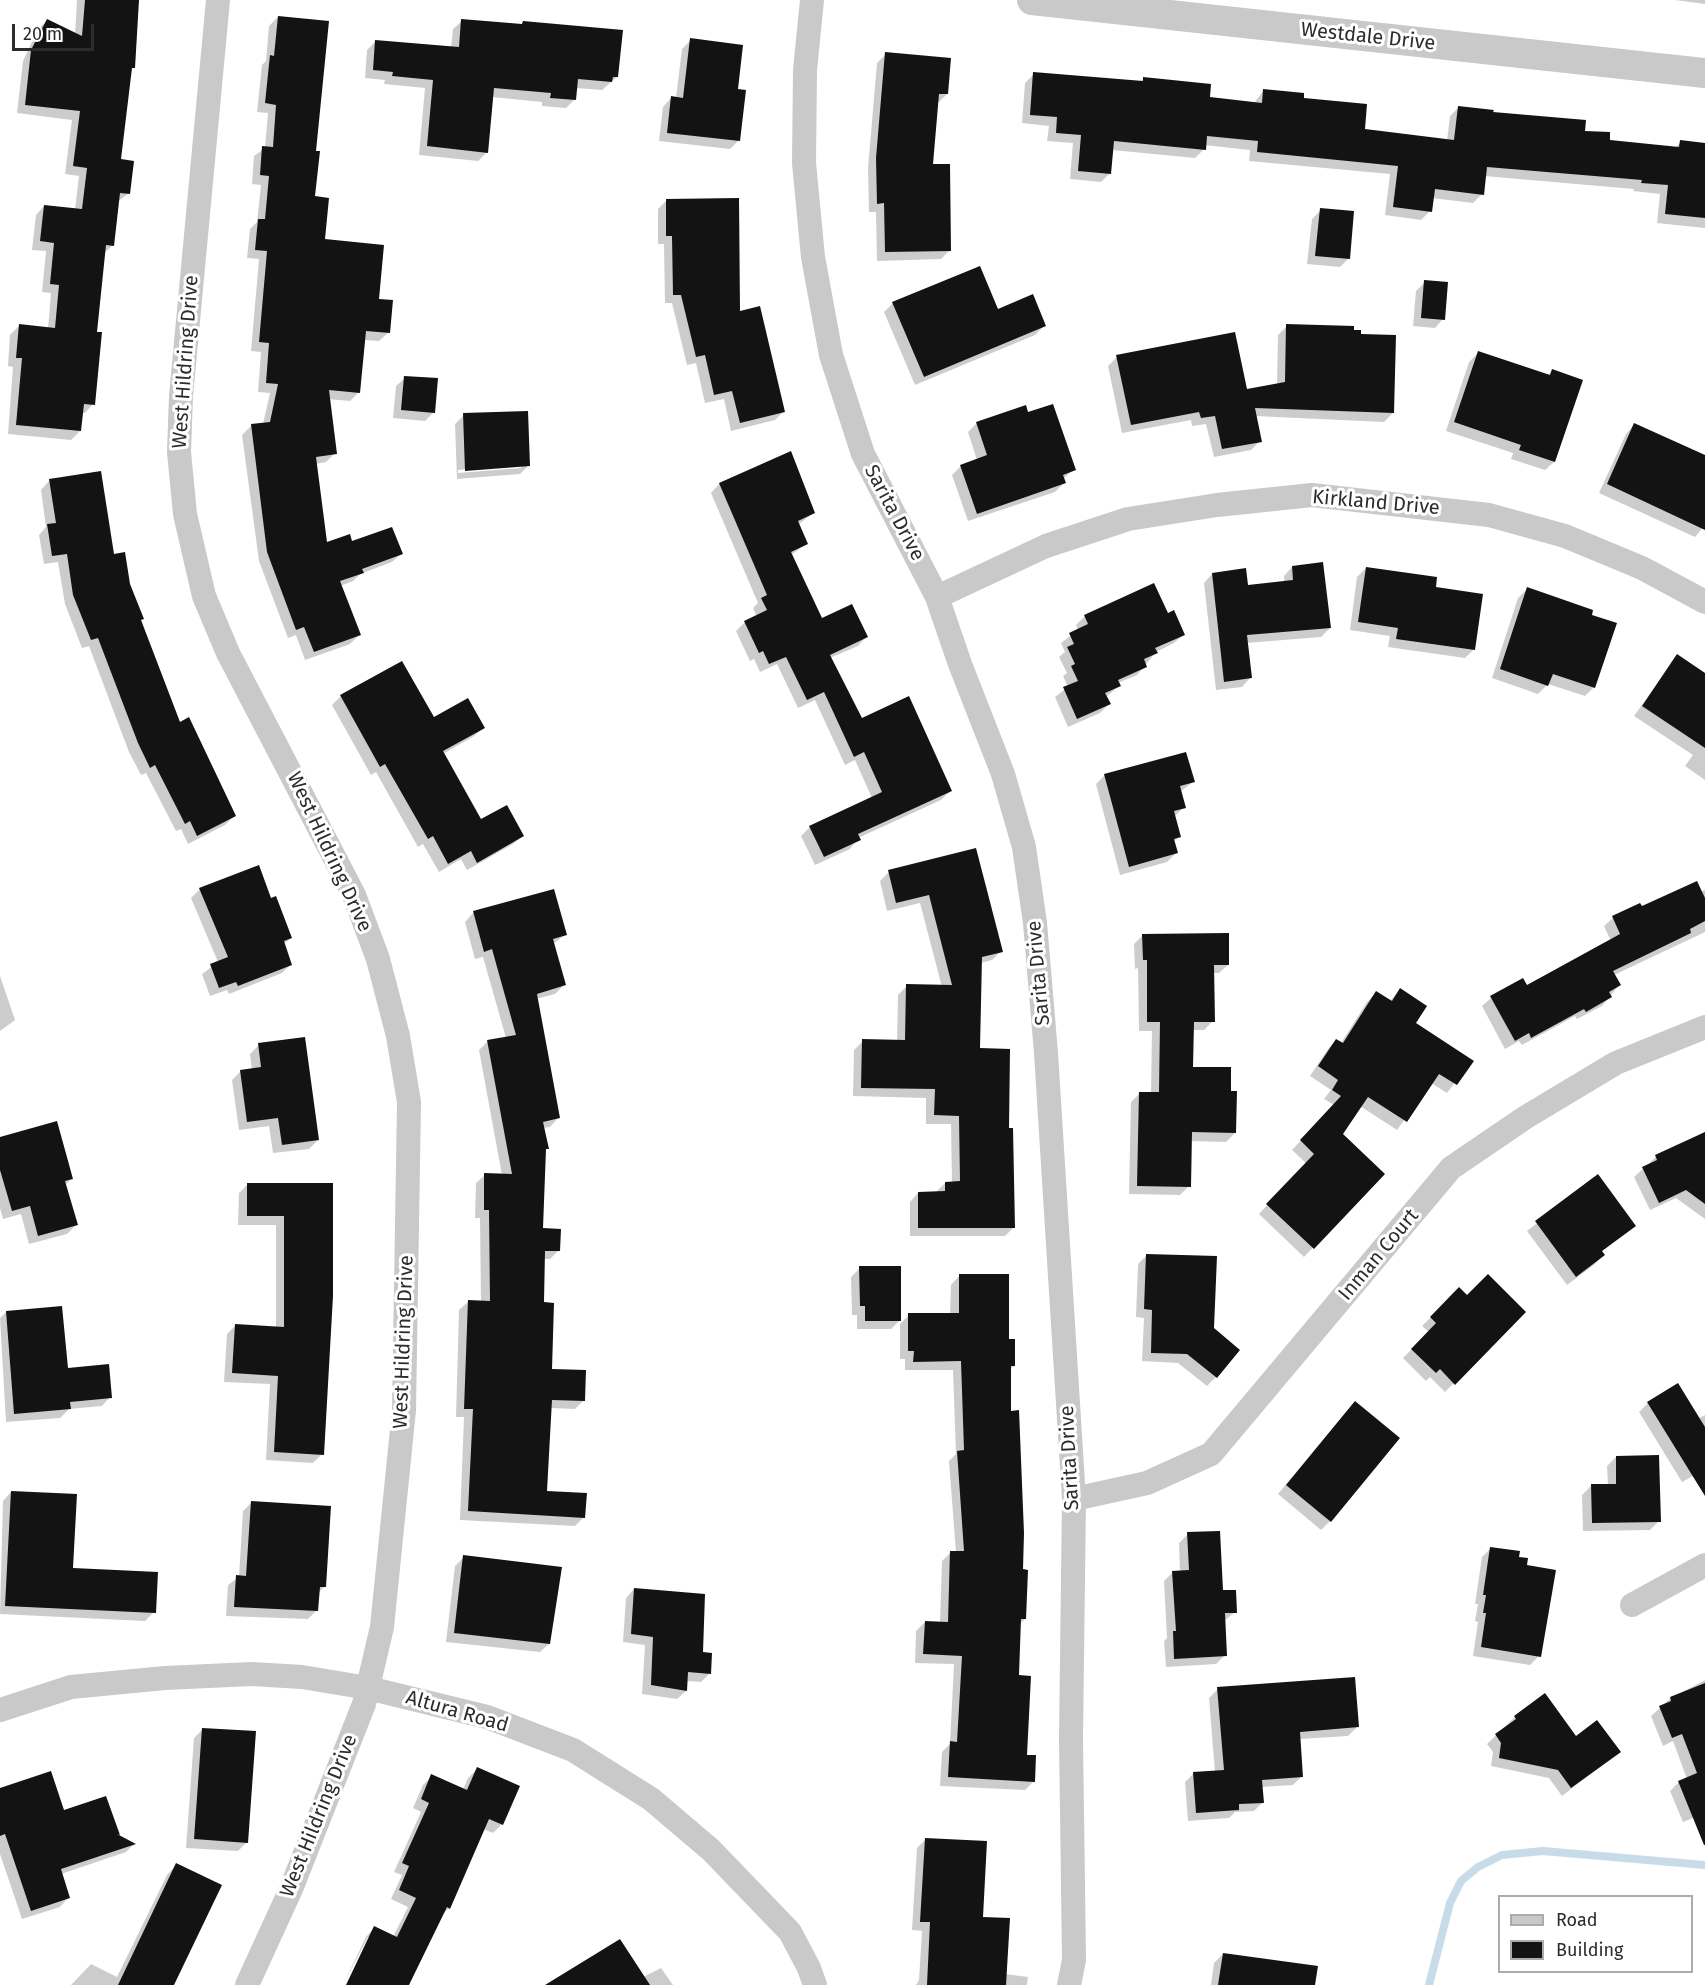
<!DOCTYPE html>
<style>
body{margin:0}
#map{position:relative;width:1705px;height:1985px;overflow:hidden;background:#fff;font-family:"Fira Sans",sans-serif}
canvas{display:block}
.legend{position:absolute;left:1498px;top:1895px;width:195px;height:78px;box-sizing:border-box;background:#fff;border:2px solid #ababab;margin:0;padding:8px 10px;list-style:none;font-size:18px;color:#2c2c2c}
.legend li{display:flex;align-items:center;gap:12px;height:30px}
.legend b{width:30px;border:2px solid #ababab}
.scale{position:absolute;left:12px;top:24px;width:82px;height:27px;box-sizing:border-box;border:3px solid #2c2c2c;border-top:0;padding-left:8px;font-size:18px;line-height:21px;white-space:nowrap;color:#2c2c2c;-webkit-text-stroke:4px #fff;paint-order:stroke}
</style>
<div id="map">
<canvas width="1705" height="1985"></canvas>
<ul class="legend">
<li><b style="height:8px;background:#c9c9c9"></b>Road</li>
<li><b style="height:16px;background:#131313"></b>Building</li>
</ul>
<div class="scale">20 m</div>
</div>
<script>
const g = document.querySelector('canvas').getContext('2d');
g.lineJoin = 'round';
function fill(path, color) { g.fillStyle = color; g.fill(path, 'evenodd'); }
function trace(path, color, width, dash) { g.strokeStyle = color; g.lineWidth = width; g.lineCap = dash ? 'butt' : 'round'; g.setLineDash(dash || []); g.stroke(path); }
function drawText(font, color, halo, rows, align = 'center') {
  g.font = font + ' "Fira Sans",sans-serif'; g.lineWidth = 6; g.setLineDash([]); g.textBaseline = 'middle'; g.strokeStyle = halo; g.fillStyle = color; for (const [text, x, y, turn = 0] of rows) {
    g.save(); g.translate(x, y); g.rotate((+turn || 0) * Math.PI / 180); g.textAlign = isNaN(turn) ? turn : align; if (halo) g.strokeText(text, 0, 0); g.fillText(text, 0, 0); g.restore();
  }
}
fill(new Path2D(`
 M77 0H138L133 68 131 70 119 160 129 193 117 202 113 245 103 254 96 333 93 404 85 413H81L80 431 71 440 8 434 13 367 8 366 10 335 19 326 48 329 51 293 42 292 46 251 32 250 36 215 44 206 75 210 79 176 65 174 72 120 17 113 23 61 38 29 47 21 75 34Z
 M1675 0H1705V4Z
 M278 17 315 152 314 197 324 240 377 300 388 333 379 341 364 340 359 392 350 401 328 399 335 453 326 462 315 464 326 544 352 543 401 554 392 562 360 574 353 581 340 586 359 635 350 644 305 660 296 635 288 638 259 561 242 435 251 426 263 424 270 393 258 392 261 352 251 351 259 259 247 258 250 229 257 222 261 185 252 184 254 156 265 148 268 113 257 112 262 65 266 61 269 26Z
 M462 21 520 26 523 22 617 77 602 90 576 88 575 99 566 108 542 106V102L492 97 487 152 478 161 419 155 425 88 384 84 385 80 365 78 367 50 376 41 451 48 453 29Z
 M691 40 736 91 739 140 730 149 659 141 663 107 671 98H676L682 49Z
 M886 54 947 94 938 103 931 165 950 250 941 259 877 261 876 212H869L868 168 877 63Z
 M1034 74 1139 83 1144 78 1208 98 1254 103 1264 90 1302 100 1363 130 1447 141 1450 116 1459 107 1583 132 1608 141 1675 148 1681 142 1705 145V228L1657 223 1660 194 1633 191 1634 189 1484 176 1482 194 1473 203 1432 198 1430 211 1421 220 1385 215 1390 174 1249 161 1250 150 1204 145V149L1195 158 1112 150 1110 173 1101 182 1070 179 1073 143 1047 141 1049 126 1022 123 1025 83Z
 M667 200 739 313 783 412 775 420 731 431 724 399 705 403 696 363 687 365 672 303H665L664 244H658V209Z
 M1321 210 1349 258 1340 267 1307 264 1312 219Z
 M1425 282 1443 319 1435 328 1413 326 1416 291Z
 M893 303 997 311 1044 326 1035 335 915 385 884 312Z
 M1287 326 1393 413 1384 422 1255 416 1260 441 1251 450 1214 457 1206 424 1192 426 1191 420 1122 433 1108 366 1117 357 1246 391 1277 385 1278 335Z
 M1478 353 1547 376 1552 371 1554 462 1545 470 1511 459 1513 453 1446 431 1469 362Z
 M405 378 434 412 425 421 393 418 396 386Z
 M1027 414 1074 469 1063 479 1064 483 1055 492 968 521 952 475 961 466 977 460 968 432 977 423Z
 M464 415 528 466 520 474 457 479 455 424ZM521 465V468L458 473V470Z
 M1634 425 1705 457V525L1695 537 1599 493 1626 434Z
 M790 453 813 513 798 525 806 544 791 555 822 620 866 637 858 646 830 658 861 720 950 791 941 800 858 838 850 849 815 865 801 836 810 827 872 798 855 760 845 765 815 700 798 708 777 664 760 672 754 659 750 661 736 631 745 622 757 617 753 608 758 603 711 493 719 484Z
 M49 481 113 555 128 584 139 621 179 724 234 816 225 825 188 844 181 829 176 831 146 773 141 775 129 752 89 646 82 648 65 604 58 562 44 564 39 535 46 527 41 490Z
 M1292 567 1330 628 1321 637 1246 643 1250 678 1242 687 1216 690 1204 583 1212 574 1247 587 1284 582V576Z
 M1366 568 1434 589 1474 649 1465 658 1388 647 1390 636 1350 630 1357 577Z
 M1527 589 1594 687 1585 696 1548 684 1538 694 1492 678 1518 598Z
 M1167 615 1183 635 1174 643 1156 652 1137 675 1118 683 1119 686 1106 697 1109 704 1100 713 1068 727 1055 697 1068 687 1063 676 1067 673 1059 657 1065 652 1061 643 1078 630 1076 625 1085 616Z
 M1677 656 1705 675V780L1685 766 1693 755 1634 716Z
 M341 696 433 719 483 728 474 736 443 754 481 821 522 836 513 844 467 870 461 859 439 872 423 844 418 847 376 772 371 775 332 705Z
 M1105 775 1193 782 1180 792 1184 807 1174 817 1179 837 1173 842 1176 853 1167 862 1120 875 1096 784Z
 M975 850 1001 951 992 960 981 963 979 1050 1008 1129 1014 1227 1005 1236H910V1202L918 1193 936 1192 945 1183H952L951 1124H926V1098L853 1096 854 1050 863 1041 897 1042 898 995 907 986 942 987 920 903 887 911 880 881 889 872Z
 M200 889 271 899 291 938 283 945 291 964 282 973 229 994 227 990 210 996 202 974 218 962 191 898Z
 M1705 890V932L1614 975 1619 985 1602 1006 1577 1019 1575 1016 1522 1045 1519 1041 1505 1049 1482 1006 1491 998 1526 987 1611 941 1604 926 1613 918Z
 M473 913 566 934 553 944 564 985 555 994 536 999 558 1118 550 1127 543 1128 547 1148 544 1151 542 1230 559 1250 550 1259H543L542 1304 550 1371 584 1400 575 1409 550 1408 545 1492 584 1517 575 1526 460 1520 464 1417H456L459 1310 468 1302H481L480 1218H475L476 1183 485 1175H502L479 1050 487 1042 506 1038 483 957 475 959 465 922Z
 M1143 935 1228 965 1219 973H1213V1021L1204 1030H1193L1192 1068 1230 1092 1235 1133 1226 1142 1190 1141 1189 1186 1180 1195 1129 1194 1131 1102 1140 1093H1151L1152 1031H1139L1138 968 1135 969 1134 944Z
 M0 976 15 1020 0 1031Z
 M1400 990 1414 1024 1471 1061 1447 1093 1431 1083 1397 1130 1360 1106 1341 1135 1383 1174 1304 1257 1259 1214 1306 1163 1292 1150 1334 1105 1324 1099 1331 1090 1310 1076 1328 1049 1336 1040 1341 1043 1367 1002 1376 993 1390 1001Z
 M259 1045 318 1140 309 1149 273 1153 269 1126 239 1130 232 1080 241 1071 252 1070 250 1054Z
 M1705 1132V1219L1676 1198 1650 1210 1634 1177 1656 1157Z
 M0 1139 72 1178 65 1185 76 1225 67 1234 29 1244 21 1214 3 1219 0 1208Z
 M1598 1176 1634 1226 1601 1252 1603 1255 1595 1264 1567 1285 1527 1231Z
 M248 1184 331 1185 322 1454 313 1463 266 1460 270 1384 224 1382 227 1334 236 1325 276 1328V1225H238L239 1193Z
 M1147 1255 1212 1329 1216 1377 1207 1386 1178 1363 1142 1361 1144 1318 1136 1317 1138 1264Z
 M860 1268 900 1320 891 1329H857V1315H852L851 1277Z
 M959 1276 1007 1340 1014 1366 1009 1370V1412L1025 1619 1020 1624 1017 1677 1025 1756 1034 1781 1025 1790 940 1786 942 1752 950 1744 954 1664 915 1663 916 1631 925 1622 940 1623 942 1561 951 1552 956 1553 949 1461 956 1454 953 1370H905V1359H900V1324L909 1315H950L951 1285Z
 M1459 1289 1467 1297 1524 1312 1445 1392 1430 1377 1426 1381 1403 1358 1429 1332 1422 1326Z
 M6 1312 66 1369 110 1397 102 1406 69 1409 60 1418 6 1422 0 1318Z
 M1648 1403 1698 1419 1705 1415V1478L1693 1476 1682 1482 1639 1412Z
 M1346 1412 1330 1521 1321 1530 1278 1494Z
 M1616 1457 1659 1521 1650 1530 1583 1531 1582 1495 1591 1486H1608L1607 1466Z
 M11 1492 72 1569 154 1612 145 1621 0 1614 3 1501Z
 M252 1502 324 1587 318 1593 317 1610 308 1619 226 1616 228 1585 239 1577 243 1511Z
 M1188 1534 1235 1612 1224 1621 1225 1655 1216 1664 1166 1667 1164 1641 1167 1638 1164 1581 1173 1572H1180L1179 1543Z
 M1491 1548 1517 1558 1539 1656 1530 1665 1473 1656 1478 1622 1475 1621 1478 1604H1475L1482 1557Z
 M464 1557 549 1644 540 1652 446 1642 455 1566Z
 M634 1589 701 1653 710 1673 701 1682 686 1681V1691L677 1699 642 1694 645 1645 623 1642 626 1598Z
 M1705 1680V1813L1683 1822 1670 1791 1679 1782 1687 1779 1673 1741 1663 1746 1651 1716 1671 1698Z
 M1218 1689 1357 1727 1348 1736 1299 1739 1302 1776 1293 1785 1261 1787 1263 1802 1254 1811 1235 1812 1229 1818 1188 1821 1185 1782 1194 1773 1215 1772 1209 1698Z
 M1515 1717 1576 1738 1619 1752 1562 1796 1549 1778 1491 1766 1493 1752 1487 1744Z
 M203 1729 247 1842 238 1851 186 1848 194 1738Z
 M477 1769 502 1824 493 1833 483 1829 449 1908 441 1916 407 1985H348L371 1937H368L343 1985 366 1937 374 1928 393 1937 408 1907 391 1899 402 1875 394 1872 421 1812 413 1808 423 1785 432 1776 463 1790 468 1778Z
 M0 1789 118 1834 116 1836 134 1844 126 1852 61 1874 68 1898 60 1907 22 1919 0 1854Z
 M926 1839 982 1918 1005 1974 1028 1977 1027 1985H916L919 1980 922 1931 912 1930 917 1848Z
 M176 1865 172 1985H71L91 1964 117 1977 167 1875Z
 M1223 1954 1314 1985H1211L1214 1963Z
 M661 1968 673 1985H548L643 1977Z`), '#0003');
trace(new Path2D(`
 M1429 1985 1450 1903 1461 1881 1478 1867 1502 1855 1543 1851 1705 1865`), '#c7dbe8', 8);
fill(new Path2D(`
 M85 0H139L135 68H132L121 159 134 161 130 194 120 193 114 246 106 245 97 332H102L95 405 84 404 81 431 16 425 22 358H16L19 324 55 328 59 285 50 284 54 243 40 241 44 205 82 209 87 168 73 166 80 111 25 105 31 50 47 19 82 36Z
 M278 16 329 21 316 151H320L315 196 329 198 325 239 384 245 379 299 393 300 390 333 366 331 360 393 329 390 337 454 316 457 327 542 350 534 352 541 392 527 403 554 362 569 364 573 340 581 361 635 314 652 304 627 296 630 267 552 251 424 270 422 278 384 266 383 269 343 259 342 267 251 255 250 258 219H265L269 176 260 175 262 146 273 147 276 105 265 103 270 55 274 56Z
 M461 19 522 24 523 21 623 30 618 77H613L612 82 578 79 576 100 550 98 551 93 494 88 488 153 427 146 433 80 392 76 393 72 373 70 375 40 459 47Z
 M690 38 743 45 738 89 746 90 740 141 667 133 671 96 683 98Z
 M885 52 951 58 948 94H939L933 164H950L951 251 885 252 884 203 877 204 876 158Z
 M1033 72 1143 81V77L1211 84 1210 97 1262 103 1263 89 1304 93V98L1367 104 1365 129 1454 140 1458 106 1494 110 1493 112 1586 120 1585 131 1610 132V140L1679 147 1680 140 1705 143V218L1665 214 1668 185 1641 183 1642 180 1487 167 1484 195 1435 189 1432 212 1393 207 1398 166 1257 152 1258 141 1207 136 1206 150 1114 141 1111 174 1078 171 1081 135 1056 133 1057 117 1030 115Z
 M739 198 740 311 760 306 785 412 740 423 732 391 714 395 705 355 696 357 681 295H673L672 236H666V199Z
 M1320 208 1354 211 1350 259 1315 256Z
 M980 266 998 309 1033 294 1046 326 924 377 892 302Z
 M1424 280 1448 282 1445 320 1421 318Z
 M1286 324 1354 326V330H1361V334L1396 335 1394 413 1255 408 1262 442 1222 449 1215 416 1201 418 1199 412 1131 425 1116 355 1235 332 1247 389 1285 382Z
 M1478 351 1550 375 1552 369 1583 380 1555 462 1519 450 1521 445 1454 422Z
 M404 376 438 378 435 413 401 410Z
 M1053 404 1076 470 1063 475 1066 483 977 514 960 465 987 455 976 422 1026 405 1028 412Z
 M528 411 530 466 465 471 463 413Z
 M1634 423 1705 455V530L1607 484Z
 M791 451 815 513 798 521 808 544 791 552 822 618 852 604 868 637 830 655 862 718 909 696 952 791 858 834 861 840 824 857 809 826 882 792 864 752 854 757 824 692 807 700 786 657 769 664 763 651 759 653 744 621 767 610 761 598 767 595 719 483Z
 M101 471 114 554 125 552 130 584 144 619 141 620 180 722 189 717 236 816 197 836 190 821 185 824 155 765 150 768 138 743 98 638 91 640 73 595 67 554 52 556 47 524 56 523 49 479Z
 M1323 562 1331 628 1247 635 1252 678 1224 682 1212 573 1246 568 1248 585 1293 580 1292 566Z
 M1366 567 1437 577 1436 587 1483 594 1475 650 1396 639 1398 628 1358 622Z
 M1154 583 1168 613 1174 610 1185 635 1155 648 1158 653 1144 659 1147 667 1118 680 1121 686 1105 693 1111 704 1077 719 1063 687 1078 681 1071 666 1075 664 1067 647 1074 644 1069 633 1088 624 1084 615Z
 M1527 587 1593 610 1592 615 1617 623 1595 688 1553 674 1548 686 1500 669Z
 M1677 654 1705 673V748L1642 706Z
 M402 661 434 717 468 698 485 728 443 751 481 819 507 805 524 836 477 863 471 851 448 864 433 836 428 839 385 764 380 767 340 695Z
 M1186 752 1195 782 1180 786 1186 808 1174 811 1181 837 1174 839 1178 853 1129 867 1104 774Z
 M976 848 1003 952 982 957 980 1048 1010 1049 1009 1128H1013L1015 1228H918V1192L945 1191V1182L960 1181 959 1116 934 1115 935 1089 861 1088 862 1039 905 1040 906 984 952 985 929 895 896 903 888 870Z
 M259 865 271 898 276 896 292 938 284 941 292 965 238 986 236 982 219 988 210 964 228 957 199 888Z
 M1697 881 1705 898V921L1690 929 1691 933 1613 971 1621 985 1609 992 1612 997 1586 1012 1584 1009 1531 1038 1529 1033 1515 1041 1490 996 1523 978 1527 985 1620 934 1612 916 1640 903 1642 906Z
 M554 889 567 935 553 939 566 985 537 994 560 1118 543 1122 549 1149H546L543 1228 561 1229 560 1251H545L544 1302 554 1303 552 1369 586 1370 585 1401 552 1400 547 1491 587 1493 585 1518 468 1511 473 1409H464L468 1300 490 1301 489 1210H484V1173L512 1174 487 1040 516 1035 492 949 484 952 473 911Z
 M1229 933V965H1214L1215 1022H1194L1193 1067H1231V1091H1237L1236 1133 1192 1132 1191 1187 1137 1186 1139 1092H1159L1160 1022H1147V960H1143L1142 934Z
 M1400 988 1427 1006 1416 1023 1474 1061 1457 1085 1439 1074 1407 1122 1368 1097 1343 1134 1385 1174 1314 1249 1266 1204 1314 1154 1300 1140 1341 1096 1332 1090 1338 1080 1318 1066 1336 1039 1343 1043 1376 991 1392 1001Z
 M305 1037 319 1140 282 1145 278 1118 247 1122 240 1070 261 1067 258 1043Z
 M57 1121 73 1179 65 1181 78 1225 38 1236 30 1206 12 1211 0 1170V1137Z
 M1705 1132V1204L1686 1190 1659 1203 1642 1167 1657 1160 1655 1155Z
 M1598 1174 1636 1226 1602 1251 1605 1255 1576 1277 1535 1221Z
 M247 1183H333V1296L324 1455 274 1452 278 1376 232 1373 235 1324 284 1327V1216H247Z
 M1146 1254 1217 1256 1214 1328 1240 1350 1217 1378 1187 1354 1151 1353 1152 1310 1144 1309Z
 M859 1266H901V1321H865V1306H860Z
 M959 1274H1009V1339H1015V1366H1011V1411L1019 1410 1024 1533 1023 1569 1028 1570 1026 1619H1021L1019 1675 1031 1676 1027 1755H1036L1035 1782 948 1777 950 1741 957 1742 962 1656 923 1654 925 1621 948 1622 950 1551H964L957 1451 964 1450 961 1361 913 1362 914 1351H908V1313H959Z
 M1488 1274 1526 1312 1455 1385 1440 1369 1436 1373 1411 1349 1436 1323 1430 1317 1459 1287 1467 1295Z
 M62 1306 68 1368 109 1364 112 1398 70 1402 71 1409 14 1414 6 1311Z
 M1678 1383 1705 1427V1496L1647 1402Z
 M1355 1401 1400 1438 1331 1522 1286 1485Z
 M1659 1455 1661 1522 1592 1523 1591 1484H1616V1456Z
 M11 1491 77 1494 73 1568 158 1572 156 1613 5 1606Z
 M251 1501 331 1506 326 1587H320L318 1611 234 1607 236 1575 246 1576Z
 M1220 1531 1223 1590H1236L1237 1613H1225L1227 1656 1174 1659 1173 1631H1176L1172 1571 1189 1570 1187 1532Z
 M1490 1547 1520 1551 1519 1557 1528 1558 1527 1565 1556 1570 1541 1657 1481 1647 1486 1613H1483L1486 1595H1483Z
 M463 1555 562 1567 550 1644 454 1633Z
 M634 1588 705 1594 703 1652 712 1653 711 1674 688 1672 687 1691 651 1685 653 1637 631 1634Z
 M1355 1677 1359 1727 1300 1732 1303 1777 1262 1780 1264 1803 1239 1804V1810L1196 1813 1193 1772 1224 1770 1217 1687Z
 M1705 1683V1845H1704L1678 1781 1697 1773 1682 1734 1672 1738 1659 1706 1671 1701 1670 1697Z
 M1545 1693 1576 1736 1597 1720 1621 1752 1571 1788 1558 1770 1499 1758 1501 1743 1495 1734 1516 1719 1514 1716Z
 M202 1728 256 1731 248 1843 194 1839Z
 M477 1767 520 1786 503 1825 489 1819 450 1909 447 1907 409 1985H346L374 1926 397 1937 416 1898 399 1890 409 1866 402 1863 429 1803 421 1799 431 1774 467 1790Z
 M51 1771 64 1810 106 1796 120 1835 117 1834 136 1844 61 1869 70 1898 31 1911 5 1834 0 1836V1788Z
 M925 1838 987 1841 983 1917 1010 1918 1006 1985H927L930 1922H920Z
 M176 1863 222 1885 174 1985H118Z
 M620 1939 650 1985H545Z
 M1223 1953 1318 1966 1315 1985H1218Z`), '#131313');
trace(new Path2D(`
 M218 0 181 396 179 452 185 514 204 596 228 653 354 895 378 959 398 1036 409 1102 404 1410 382 1627 364 1704 291 1889 247 1985
 M812 0 805 70 804 163 813 257 831 355 863 454 937 597 960 664 1003 774 1024 847 1035 923 1046 1053 1074 1499 1071 1738 1074 1960 1069 1985
 M937 597 1046 546 1128 519 1217 505 1312 495 1489 515 1565 536 1642 568 1705 602
 M1074 1499 1147 1483 1211 1454 1451 1168 1526 1117 1616 1063 1705 1027
 M1632 1605 1705 1565
 M0 1710 71 1687 165 1678 252 1674 302 1677 368 1688 487 1717 573 1750 651 1799 711 1850 790 1932 809 1968 815 1985`), '#c9c9c9', 24);
trace(new Path2D(`
 M1032 0 1705 73`), '#c9c9c9', 30);
drawText('20px', '#2c2c2c', '#fff', [
 ["Westdale Drive",1368,37,6],
 ["West Hildring Drive",186,362,-86],
 ["Kirkland Drive",1376,503,5],
 ["Sarita Drive",894,513,62],
 ["West Hildring Drive",329,852,65],
 ["Sarita Drive",1039,973,-95],
 ["Inman Court",1379,1255,-50],
 ["West Hildring Drive",404,1342,-88],
 ["Sarita Drive",1070,1458,-93],
 ["Altura Road",457,1712,16],
 ["West Hildring Drive",319,1816,-68]
]);
</script>
